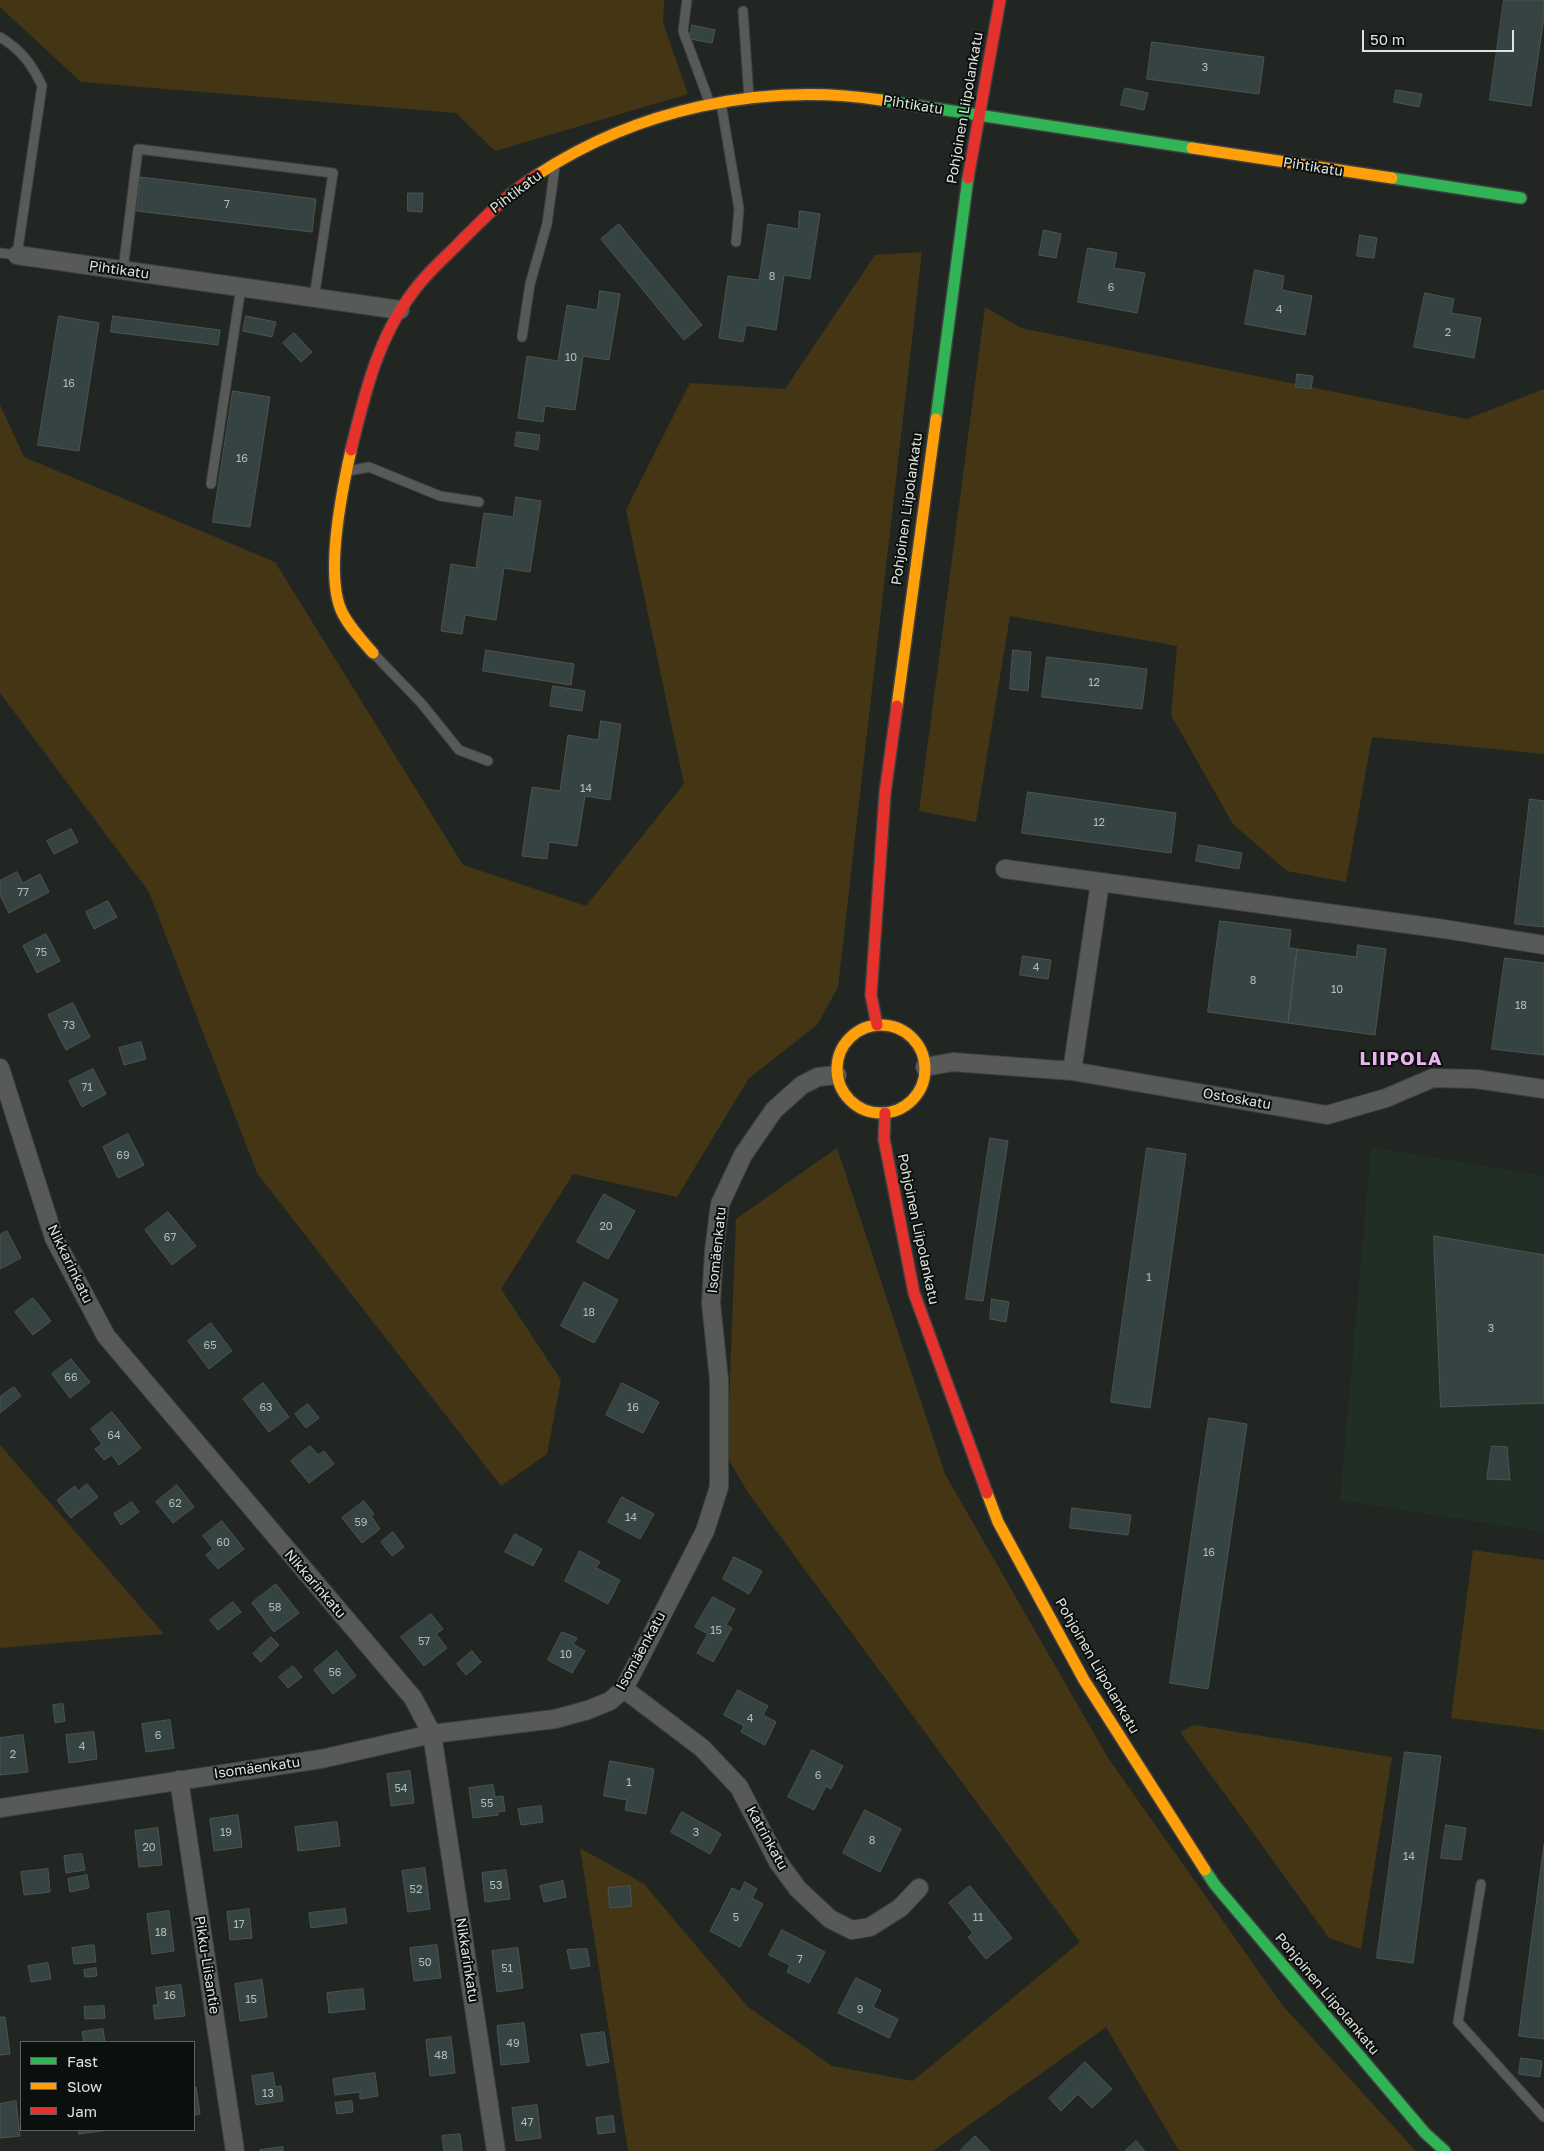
<!DOCTYPE html>
<meta charset="utf-8">
<style>
body{margin:0}
#map{position:relative;width:1544px;height:2151px;overflow:hidden;background:#222623;font-family:"Golos Text",sans-serif}
canvas{display:block}
.legend{position:absolute;left:20px;top:2041px;width:175px;height:90px;box-sizing:border-box;background:#0c100d;border:1px solid #606461;margin:0;padding:6px 9px;list-style:none;font-size:15px;color:#dee3df}
.legend li{display:flex;align-items:center;gap:10px;height:25px}
.legend b{width:25px;border:1px solid #606461}
.scale{position:absolute;left:1362px;top:30px;width:152px;height:22px;box-sizing:border-box;border:2px solid #dee3df;border-top:0;padding-left:6px;font-size:15px;line-height:18px;white-space:nowrap;color:#dee3df;-webkit-text-stroke:4px #0c100d;paint-order:stroke}
</style>
<div id="map">
<canvas width="1544" height="2151"></canvas>
<ul class="legend">
<li><b style="height:6px;background:#30b455"></b>Fast</li>
<li><b style="height:6px;background:#ff9f0a"></b>Slow</li>
<li><b style="height:6px;background:#e5322d"></b>Jam</li>
</ul>
<div class="scale">50 m</div>
</div>
<script>
const g = document.querySelector('canvas').getContext('2d');
g.lineJoin = 'round';
function fill(path, color) { g.fillStyle = color; g.fill(path, 'evenodd'); }
function trace(path, color, width, dash) { g.strokeStyle = color; g.lineWidth = width; g.lineCap = dash ? 'butt' : 'round'; g.setLineDash(dash || []); g.stroke(path); }
function drawText(font, color, halo, rows, align = 'center') {
  g.font = font + ' "Golos Text",sans-serif'; g.lineWidth = 4; g.setLineDash([]); g.textBaseline = 'middle'; g.strokeStyle = halo; g.fillStyle = color; for (const [text, x, y, turn = 0] of rows) {
    g.save(); g.translate(x, y); g.rotate((+turn || 0) * Math.PI / 180); g.textAlign = isNaN(turn) ? turn : align; if (halo) g.strokeText(text, 0, 0); g.fillText(text, 0, 0); g.restore();
  }
}
fill(new Path2D(`
 M1371 1147 1544 1176V1532L1340 1500Z`), '#212e25');
fill(new Path2D(`
 M0 0H664L663 23 688 94 495 151 456 113 81 82 0 7Z
 M922 252 838 987 817 1025 749 1078 677 1197 573 1174 501 1289 561 1380 547 1454 501 1486 257 1173 149 892 0 693V405L24 457 275 562 463 865 586 906 684 784 626 510 690 383 785 389 875 255Z
 M985 307 1021 328 1467 419 1544 389V754L1372 737 1346 882 1287 871 1233 824 1171 715 1177 646 1010 616 976 822 919 811Z
 M837 1148 945 1474 1108 1758 1283 2006 1416 2151H1179L1106 2027 933 2151H628L580 1848 644 1884 748 2007 832 2066 913 2081 1080 1942 749 1494 727 1457 736 1219Z
 M0 1445 164 1634 0 1648Z
 M1473 1550 1544 1560V1730L1451 1718Z
 M1194 1725 1392 1757 1361 1949 1329 1938 1180 1732Z`), '#443614');
const building = new Path2D(`
 M1504 0H1544V16L1531 106 1490 100Z
 M692 25 715 30 712 43 690 39Z
 M1152 42 1264 57 1259 94 1147 79Z
 M1125 88 1148 93 1144 110 1121 105Z
 M1396 90 1422 94 1419 107 1394 102Z
 M141 177 316 199 312 232 137 211Z
 M408 193H423L422 212 408 211Z
 M800 211 820 214 810 279 784 275 776 330 746 325 743 342 719 338 728 276 759 280 768 224 798 229Z
 M619 224 702 325 684 340 601 239Z
 M1044 230 1061 234 1056 258 1039 255Z
 M1360 235 1377 238 1374 258 1357 256Z
 M1088 248 1117 253 1114 268 1145 273 1137 313 1078 302Z
 M1255 270 1284 276 1282 290 1312 296 1305 335 1245 324Z
 M600 291 620 294 609 360 583 356 575 410 545 406 543 422 518 418 527 356 558 361 567 305 597 310Z
 M1425 293 1454 299 1451 313 1481 318 1474 358 1414 347Z
 M59 316 99 323 79 451 38 445Z
 M113 316 220 330 218 345 111 332Z
 M246 316 276 322 272 337 243 331Z
 M294 333 312 352 301 362 283 343Z
 M1297 374 1313 376 1311 389 1296 387Z
 M233 391 270 397 250 527 213 522Z
 M517 432 540 435 538 450 515 446Z
 M516 497 541 501 530 572 504 568 496 620 465 615 462 634 441 631 451 564 476 568 484 513 513 517Z
 M486 650 574 664 571 685 483 671Z
 M1013 650 1031 652 1028 691 1010 689Z
 M1047 657 1147 669 1142 709 1042 697Z
 M553 686 585 691 582 711 550 706Z
 M601 721 621 724 610 800 585 796 577 846 549 842 547 859 522 856 532 787 560 791 568 735 598 740Z
 M1028 792 1176 813 1171 853 1022 833Z
 M1530 799 1544 801V927L1515 924Z
 M71 829 78 842 54 854 47 841Z
 M1199 845 1242 853 1239 869 1196 861Z
 M17 872 23 883 40 874 49 892 9 913 0 895V881Z
 M108 901 117 917 94 929 86 912Z
 M1220 921 1291 930 1289 948 1297 949 1288 1023 1208 1012Z
 M46 934 60 961 37 973 23 946Z
 M1358 945 1386 949 1375 1035 1288 1023 1297 949 1356 957Z
 M1023 956 1051 960 1048 979 1020 975Z
 M1505 958 1544 963V1055L1492 1049Z
 M73 1003 90 1037 66 1050 48 1015Z
 M141 1042 146 1059 124 1065 119 1048Z
 M93 1069 106 1094 82 1107 69 1081Z
 M128 1134 144 1165 118 1178 103 1147Z
 M990 1138 1008 1141 983 1301 966 1299Z
 M1147 1148 1186 1154 1150 1408 1111 1402Z
 M604 1194 635 1211 608 1259 577 1242Z
 M168 1212 196 1246 172 1265 145 1230Z
 M7 1231 21 1258 0 1269V1235Z
 M1434 1236 1544 1255V1403L1441 1407Z
 M584 1282 618 1300 594 1343 561 1326Z
 M33 1298 51 1321 33 1335 15 1312Z
 M992 1299 1009 1302 1006 1322 990 1319Z
 M211 1323 232 1351 209 1369 188 1341Z
 M71 1359 90 1382 70 1398 52 1374Z
 M263 1383 289 1417 269 1432 243 1399Z
 M622 1383 659 1402 643 1433 606 1415Z
 M14 1387 21 1396 0 1413V1397Z
 M308 1404 319 1418 306 1428 295 1414Z
 M112 1412 141 1448 119 1465 112 1455 104 1460 95 1449 102 1444 91 1429Z
 M1209 1418 1247 1424 1208 1689 1170 1683Z
 M310 1446 318 1455 324 1451 334 1464 309 1483 291 1461Z
 M1492 1446 1507 1447 1510 1480 1487 1479Z
 M87 1484 98 1497 71 1518 57 1500 75 1486 78 1491Z
 M177 1485 194 1507 173 1523 156 1502Z
 M622 1497 654 1514 640 1539 608 1522Z
 M364 1501 374 1514 371 1516 380 1529 362 1543 342 1518Z
 M132 1502 139 1512 121 1525 114 1514Z
 M1072 1508 1131 1515 1128 1535 1070 1528Z
 M222 1521 244 1549 218 1569 206 1555 213 1549 203 1536Z
 M393 1532 404 1547 392 1556 381 1542Z
 M515 1534 542 1549 533 1566 505 1552Z
 M580 1551 600 1562 596 1568 620 1580 608 1604 565 1581Z
 M734 1557 762 1571 749 1594 723 1579Z
 M276 1584 299 1613 274 1632 252 1603Z
 M713 1597 735 1609 726 1625 732 1628 713 1662 697 1653 708 1634 695 1627Z
 M233 1602 241 1612 218 1630 210 1620Z
 M431 1614 443 1629 436 1634 447 1648 424 1666 401 1637Z
 M562 1632 577 1638 573 1644 585 1651 572 1673 548 1660Z
 M271 1637 279 1645 261 1662 253 1654Z
 M337 1651 356 1676 333 1694 314 1670Z
 M472 1651 481 1662 466 1675 457 1664Z
 M293 1666 302 1677 288 1688 279 1677Z
 M738 1690 768 1706 763 1715 776 1722 765 1745 741 1732 744 1726 724 1715Z
 M63 1704 65 1721 55 1723 53 1705Z
 M170 1720 174 1748 146 1752 142 1724Z
 M94 1732 97 1759 69 1763 66 1735Z
 M23 1735 28 1772 0 1775V1738Z
 M812 1750 843 1766 831 1789 826 1786 814 1810 788 1797Z
 M1405 1752 1441 1756 1413 1963 1377 1958Z
 M610 1761 654 1769 646 1814 625 1810 627 1800 604 1796Z
 M410 1771 414 1803 391 1806 387 1774Z
 M493 1785 495 1797 503 1796 505 1811 498 1812V1815L473 1818 469 1788Z
 M541 1806 543 1822 521 1825 518 1809Z
 M865 1810 901 1829 880 1872 843 1853Z
 M682 1812 721 1834 710 1854 671 1832Z
 M238 1815 242 1847 214 1851 210 1819Z
 M337 1822 340 1846 298 1851 295 1827Z
 M1446 1825 1466 1828 1461 1860 1441 1858Z
 M158 1828 162 1865 139 1867 135 1831Z
 M1544 1845V2039L1519 2036Z
 M82 1854 85 1870 66 1873 64 1856Z
 M425 1868 430 1909 408 1912 402 1871Z
 M48 1869 50 1892 24 1895 21 1872Z
 M506 1870 510 1899 485 1902 482 1873Z
 M87 1875 89 1888 70 1892 68 1879Z
 M563 1881 566 1897 544 1902 540 1886Z
 M745 1882 757 1889 752 1898 763 1904 740 1947 710 1931 732 1888 740 1892Z
 M630 1886 632 1906 610 1908 608 1888Z
 M970 1886 1012 1938 986 1959 968 1937 973 1933 949 1903Z
 M249 1909 252 1938 230 1940 227 1912Z
 M345 1909 347 1923 311 1928 309 1913Z
 M169 1911 174 1951 152 1954 147 1914Z
 M782 1930 825 1952 809 1983 787 1972 790 1965 769 1955Z
 M94 1945 96 1962 74 1964 72 1948Z
 M437 1945 441 1978 414 1981 410 1948Z
 M518 1948 523 1988 497 1992 492 1951Z
 M587 1949 590 1966 571 1969 567 1950Z
 M48 1963 51 1979 31 1982 28 1966Z
 M96 1968 97 1976 85 1977 84 1970Z
 M856 1978 881 1990 873 2007 898 2019 889 2038 838 2013Z
 M262 1980 267 2017 240 2021 235 1984Z
 M181 1985 185 2016 155 2019 153 2005H158L156 1988Z
 M363 1989 365 2009 329 2013 327 1993Z
 M104 2006 105 2018 85 2019 84 2007Z
 M0 2017H5L10 2054 0 2055Z
 M524 2023 529 2062 501 2065 497 2026Z
 M103 2029 105 2042H84L82 2032Z
 M604 2032 609 2062 587 2066 581 2035Z
 M451 2037 455 2073 430 2076 426 2040Z
 M1521 2058 1542 2061 1540 2077 1519 2074Z
 M1085 2062 1112 2089 1092 2108 1078 2094 1061 2111 1049 2098Z
 M273 2073 275 2087 281 2086 283 2101 256 2105 252 2076Z
 M375 2073 378 2096 360 2099V2092L335 2095 333 2079Z
 M194 2087H196L200 2114 194 2115Z
 M16 2101 20 2136 0 2138V2104Z
 M352 2101 353 2112 337 2114 335 2103Z
 M537 2105 541 2138 516 2141 512 2108Z
 M613 2116 615 2132 598 2134 596 2118Z
 M79 2130H109L79 2134Z
 M460 2134 462 2151H444L442 2136Z
 M975 2136 990 2151H960Z
 M1136 2141 1145 2151H1125Z
 M283 2147V2151H260V2150Z`);
fill(building, '#354342');
trace(building, '#4f5351', 1);
const lane = new Path2D(`
 M687 0 683 31 710 104
 M743 11 749 98
 M0 37C21 50 32 64 42 86L17 255 0 253
 M721 103 739 209 736 242
 M123 270 138 149 333 173 314 298
 M522 337 530 284 547 224 555 166
 M348 471 369 467 440 496 479 502
 M211 484 241 287
 M373 653 422 704 459 750 488 761
 M1481 1884 1458 2022 1544 2117`);
const street = new Path2D(`
 M17 255 400 310
 M1005 869 1444 929 1544 945
 M925 1067 953 1062 1072 1071 1327 1115 1386 1098 1433 1078 1476 1079 1544 1089
 M0 1068 54 1238 106 1336 413 1698 432 1734 496 2151
 M1072 1071 1100 883
 M624 1689 702 1748 739 1787 778 1862 798 1889 830 1919 852 1930 870 1927 900 1908 919 1888
 M179 1780 235 2151
 M0 1808 321 1759 432 1734 555 1719 588 1710 610 1701 624 1689 705 1531 719 1487V1380L711 1303 714 1251 720 1204 743 1155 774 1110 802 1085 818 1077 837 1075`);
const fast = new Path2D(`
 M881 100 1192 148
 M1392 178 1521 198
 M936 419 968 178
 M1205 1870 1215 1885 1425 2133 1445 2151`);
const slow = new Path2D(`
 M1192 148 1392 178
 M537 175C637 109 763 82 881 100
 M351 450C342 490 325 572 341 610 348 626 362 640 373 653
 M897 706 936 419
 M837 1069a44 44 0 1 1 88 0a44 44 0 1 1-88 0Z
 M987 1493 998 1522 1084 1680 1205 1870`);
const jam = new Path2D(`
 M968 178 1000 0
 M351 450C364 396 378 337 413 292 427 272 446 257 463 239 486 216 509 193 537 175
 M877 1025 871 995 885 793 897 706
 M885 1113 884 1139 914 1293 987 1493`);
trace(lane, '#3e413f', 11);
trace(street, '#3e413f', 20);
trace(fast, '#3e413f', 14);
trace(slow, '#3e413f', 14);
trace(jam, '#3e413f', 14);
trace(lane, '#585a58', 9);
trace(street, '#585a58', 18);
trace(fast, '#30b455', 11);
trace(slow, '#ff9f0a', 11);
trace(jam, '#e5322d', 11);
drawText('11px', '#b4bbb8', null, [
 ["3",1205,68],
 ["7",227,205],
 ["8",772,277],
 ["6",1111,288],
 ["4",1279,310],
 ["2",1448,333],
 ["10",571,358],
 ["16",69,384],
 ["16",242,459],
 ["12",1094,683],
 ["14",586,789],
 ["12",1099,823],
 ["77",23,893],
 ["75",41,953],
 ["4",1036,968],
 ["8",1253,981],
 ["10",1337,990],
 ["18",1521,1006],
 ["73",69,1026],
 ["71",87,1088],
 ["69",123,1156],
 ["20",606,1227],
 ["67",170,1238],
 ["1",1149,1278],
 ["18",589,1313],
 ["3",1491,1329],
 ["65",210,1346],
 ["66",71,1378],
 ["63",266,1408],
 ["16",633,1408],
 ["64",114,1436],
 ["62",175,1504],
 ["14",631,1518],
 ["59",361,1523],
 ["60",223,1543],
 ["16",1209,1553],
 ["58",275,1608],
 ["15",716,1631],
 ["57",424,1642],
 ["10",566,1655],
 ["56",335,1673],
 ["4",750,1719],
 ["6",158,1736],
 ["4",82,1747],
 ["2",13,1755],
 ["6",818,1776],
 ["1",629,1783],
 ["54",401,1789],
 ["55",487,1804],
 ["19",226,1833],
 ["3",696,1833],
 ["8",872,1841],
 ["20",149,1848],
 ["14",1409,1857],
 ["53",496,1886],
 ["52",416,1890],
 ["5",736,1918],
 ["11",978,1918],
 ["17",239,1925],
 ["18",161,1933],
 ["7",800,1960],
 ["50",425,1963],
 ["51",507,1969],
 ["16",170,1996],
 ["15",251,2000],
 ["9",860,2010],
 ["49",513,2044],
 ["48",441,2056],
 ["13",268,2094],
 ["47",527,2123]
]);
drawText('14px', '#dee3df', '#0c100d', [
 ["Pihtikatu",913,105,9],
 ["Pohjoinen Liipolankatu",965,108,-80],
 ["Pihtikatu",1313,167,9],
 ["Pihtikatu",516,192,-37],
 ["Pihtikatu",119,270,8],
 ["Pohjoinen Liipolankatu",907,509,-82],
 ["Ostoskatu",1237,1099,10],
 ["Pohjoinen Liipolankatu",918,1229,78],
 ["Isomäenkatu",717,1250,-84],
 ["Nikkarinkatu",70,1264,64],
 ["Nikkarinkatu",315,1584,49],
 ["Isomäenkatu",641,1651,-61],
 ["Pohjoinen Liipolankatu",1097,1666,60],
 ["Isomäenkatu",257,1768,-8],
 ["Katrinkatu",767,1838,61],
 ["Nikkarinkatu",467,1960,81],
 ["Pikku-Liisantie",207,1965,81],
 ["Pohjoinen Liipolankatu",1327,1994,50]
]);
g.letterSpacing = '1px';
drawText('bold 19px', '#ebb3ed', '#0c100d', [
 ["LIIPOLA",1401,1059]
]);
g.letterSpacing = '0px';
</script>
